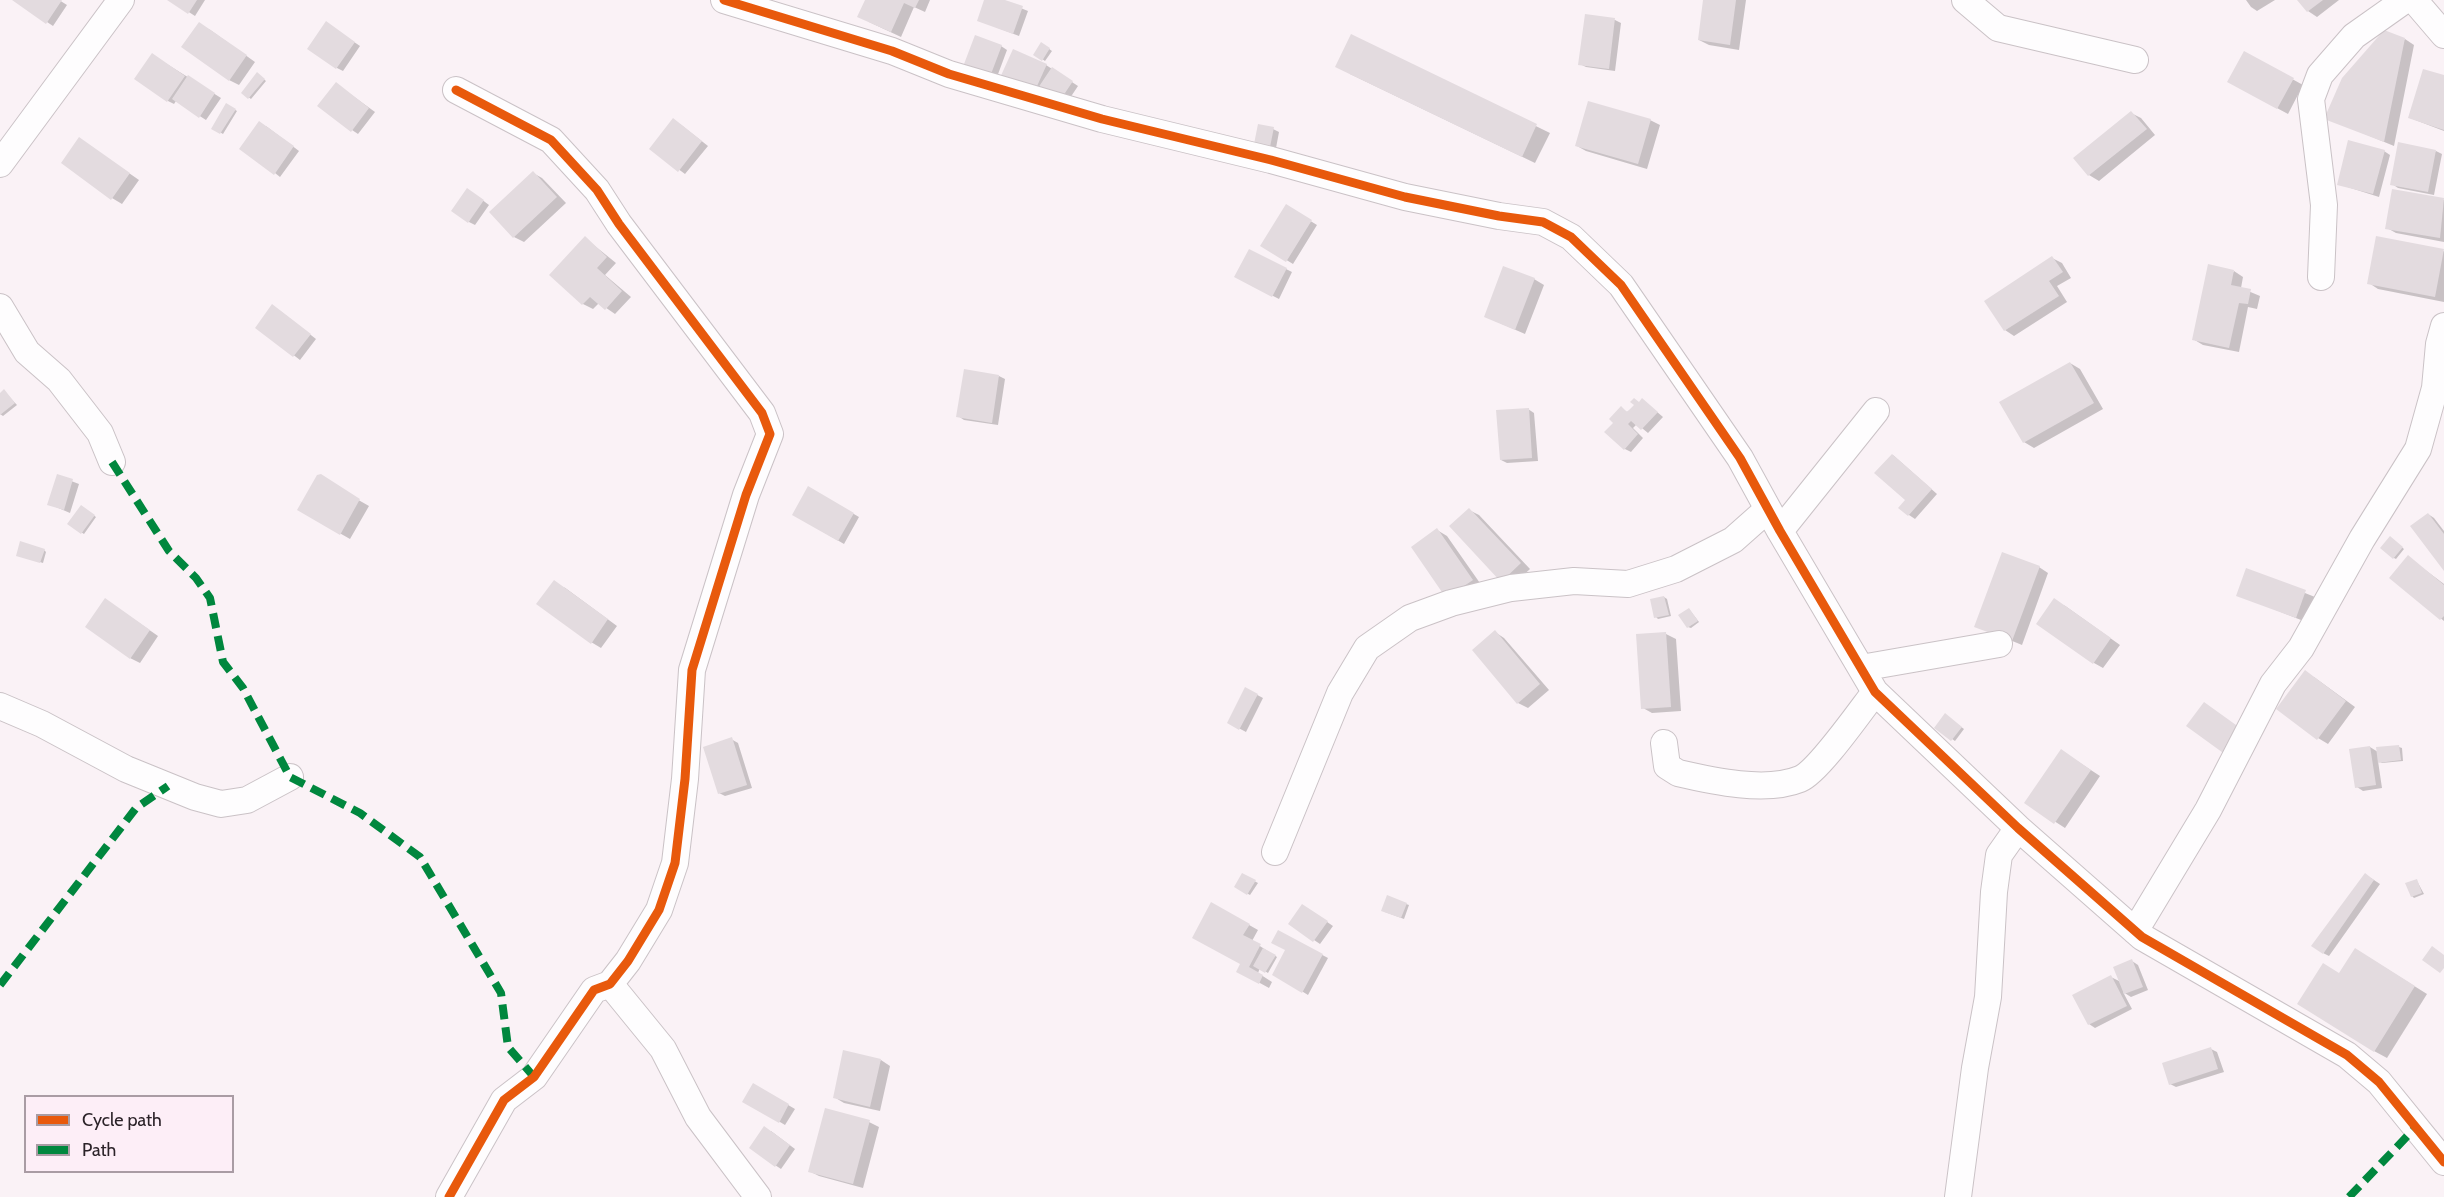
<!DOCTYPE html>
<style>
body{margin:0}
#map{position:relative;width:2444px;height:1197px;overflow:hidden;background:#faf2f6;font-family:Cabin,sans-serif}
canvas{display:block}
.legend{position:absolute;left:24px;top:1095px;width:210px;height:78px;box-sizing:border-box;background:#fdeef7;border:2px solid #a99ca4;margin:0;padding:8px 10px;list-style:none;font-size:18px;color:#2b2228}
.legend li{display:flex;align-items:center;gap:12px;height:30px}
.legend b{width:30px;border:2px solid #a99ca4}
</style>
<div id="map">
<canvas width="2444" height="1197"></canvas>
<ul class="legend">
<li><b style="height:8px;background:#e8590c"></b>Cycle path</li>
<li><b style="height:8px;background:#00873e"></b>Path</li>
</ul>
</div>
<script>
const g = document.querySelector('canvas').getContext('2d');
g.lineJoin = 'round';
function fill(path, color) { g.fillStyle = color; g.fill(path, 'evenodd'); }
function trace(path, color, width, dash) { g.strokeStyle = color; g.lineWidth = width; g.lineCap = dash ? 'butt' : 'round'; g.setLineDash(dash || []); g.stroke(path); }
fill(new Path2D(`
 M14 0H59L67 5 53 26Z
 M170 0H205L195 16Z
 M866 0H930L925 12 914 7 901 37 869 22Z
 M985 0H1001L1028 11 1019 36 985 23Z
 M1705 0H1746L1739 50 1709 45 1699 40Z
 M2246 0H2275L2257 11 2251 7Z
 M2299 0H2339L2317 17 2308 11Z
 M1586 15 1615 20 1621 23 1615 71 1586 67 1580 64Z
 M332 27 360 46 343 71 337 68Z
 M209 29 255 62 239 85 229 80Z
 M1352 36 1550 133 1535 163 1350 74Z
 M2405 39 2414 45 2394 146 2326 118Z
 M1042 44 1052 51 1045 61 1035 54Z
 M1001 46 1007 50 994 85 969 75Z
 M2245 53 2303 85 2288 114 2238 87Z
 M159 59 221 98 206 120 176 101 174 104 168 101Z
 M1046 65 1078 86 1064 107 1007 83Z
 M260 76 266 81 251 99 243 93Z
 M2444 77V131L2410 118Z
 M342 88 375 112 358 134 352 130Z
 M227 105 237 111 223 134 213 128Z
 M2131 113 2141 118 2155 135 2099 181 2089 175 2075 158Z
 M1650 120 1660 125 1647 169 1586 151 1577 146Z
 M680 124 708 146 685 174 651 149Z
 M266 126 299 151 280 177 275 173Z
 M1273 129 1279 132 1273 164 1259 161Z
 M80 139 139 180 122 204 112 198Z
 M2384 151 2390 155 2379 197 2338 184Z
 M2436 151 2442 154 2434 195 2398 188 2392 184Z
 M533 173 542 178 566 203 524 242 514 237Z
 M2393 190 2444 200V242L2396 233 2387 228Z
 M473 193 489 205 475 225 469 222Z
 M1286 206 1317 225 1293 264 1262 245Z
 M585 238 616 263 605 275 631 297 615 314 599 303 593 309 583 304 551 275Z
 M2444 251V302L2378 289 2369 283Z
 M2052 258 2062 263 2071 278 2057 286 2067 302 2014 336 2005 330Z
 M1286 269 1292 272 1279 299 1236 277Z
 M2234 271 2243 277 2241 288 2260 296 2257 309 2248 307 2239 352 2203 345 2193 339Z
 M1534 279 1544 285 1525 334 1486 317Z
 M279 310 316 339 300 360 257 327Z
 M2070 363 2080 369 2103 409 2034 448 2024 442 2001 402Z
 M999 376 1005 379 998 425 964 420 958 416Z
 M4 391 17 405 3 416 0 414V395Z
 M1643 400 1663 417 1648 433 1637 424 1633 428 1643 438 1631 452 1625 449 1615 423 1621 408 1627 412Z
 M1528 409 1534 413 1538 461 1507 463 1501 460Z
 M1893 455 1937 494 1915 519 1909 515 1907 500Z
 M58 476 79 484 70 513 49 504Z
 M318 477 369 506 350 539 299 510Z
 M809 488 859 517 844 544 794 515Z
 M82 507 96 517 84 534 69 524Z
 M1469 510 1479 515 1530 569 1512 586Z
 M2428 514 2434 518 2444 531V569Z
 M1437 530 1447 536 1482 586 1457 603Z
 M2392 539 2404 549 2396 559 2394 558Z
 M44 550 46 552 43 563 21 556Z
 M2408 557 2444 584V621L2391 578Z
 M2039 567 2048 573 2022 645 1976 626Z
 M2247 570 2315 597 2306 622 2238 595Z
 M564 587 617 626 601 648 591 642Z
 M1664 597 1667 599 1671 616 1658 619 1656 617Z
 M2064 605 2120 645 2103 668 2094 663Z
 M115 606 158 636 140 663 130 658Z
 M1689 609 1699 622 1691 628 1688 627Z
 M1495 632 1504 638 1549 690 1528 708 1518 703Z
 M1666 634 1676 639 1681 711 1652 713 1643 708Z
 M2314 677 2355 707 2328 744 2318 738Z
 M1246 689 1263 698 1246 732 1229 723Z
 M1945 715 1964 729 1955 741 1936 728Z
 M731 739 738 743 752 788 725 796 719 793Z
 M2370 747 2378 752 2399 747 2402 748 2403 761 2382 763 2378 761 2382 788 2363 791 2357 787Z
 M2071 757 2100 776 2065 828 2026 803Z
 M1243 875 1258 883 1250 895 1236 887Z
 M2371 878 2380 884 2329 956 2323 953Z
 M2417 881 2424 894 2414 898 2412 896Z
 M1212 904 1258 930 1252 941 1277 957 1268 973 1260 968 1258 973 1272 982 1269 988 1238 971 1242 964Z
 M1406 904 1409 905 1404 919 1385 912Z
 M1308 909 1333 926 1320 944 1314 940Z
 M1279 932 1328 958 1308 995 1274 974 1287 950Z
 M2368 957 2427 994 2387 1058 2374 1051Z
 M2132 961 2138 965 2148 990 2131 997 2123 992 2132 1009 2095 1028 2089 1024 2111 977 2121 982Z
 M2211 1049 2217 1052 2224 1072 2176 1087 2170 1084Z
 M881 1060 890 1066 880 1111 844 1103 834 1097Z
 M754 1085 795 1109 785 1125 745 1101Z
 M869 1122 879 1127 863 1188 819 1176 809 1171Z
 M771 1131 795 1149 781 1169 775 1165Z`), '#0003');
fill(new Path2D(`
 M12 0H62L46 24Z
 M167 0H197L188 14Z
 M865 0H919L915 8 904 3 891 32 857 17Z
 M984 0H1005L1023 6 1013 34 977 21Z
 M1703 0H1736L1730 45 1698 40Z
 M2297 0H2323L2307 12Z
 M1585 14 1615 18 1609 69 1578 65Z
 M326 21 355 42 336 69 307 49Z
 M199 22 247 55 229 81 181 47Z
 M2384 30 2405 38 2384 142 2324 119 2342 78Z
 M1351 34 1537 124 1522 157 1335 67Z
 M975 35 1002 45 988 82 961 72Z
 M1041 42 1050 48 1042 61 1033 55Z
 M1013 49 1047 64 1033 95 999 80Z
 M2244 51 2294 78 2277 109 2227 82Z
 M152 53 185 76 167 102 134 79Z
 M1052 67 1073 81 1057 105 1036 91Z
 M2423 69 2444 75V130L2408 118Z
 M257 72 265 79 248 99 241 93Z
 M188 75 215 93 199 118 172 99Z
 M336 82 369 108 351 132 317 106Z
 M1588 101 1651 119 1638 164 1575 146Z
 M226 103 236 109 220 134 211 129Z
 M2131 111 2147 129 2088 176 2073 158Z
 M673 118 702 141 678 172 649 149Z
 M259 121 294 146 274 175 239 149Z
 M1258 124 1274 127 1267 162 1251 159Z
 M79 137 130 173 111 200 61 163Z
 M2348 140 2385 150 2373 194 2337 185Z
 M2398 142 2436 150 2428 192 2390 185Z
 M533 171 557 197 513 238 489 212Z
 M467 188 484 200 468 223 451 211Z
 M2392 189 2444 198 2440 238 2385 229Z
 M1286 204 1312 220 1286 262 1260 246Z
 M585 236 607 257 597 268 622 291 605 310 590 297 582 305 549 275Z
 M2376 236 2444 249 2435 297 2367 284Z
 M1249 249 1287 268 1272 297 1234 277Z
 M2052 256 2063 272 2049 281 2059 296 2004 331 1984 301Z
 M2208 264 2234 270 2231 285 2251 289 2248 304 2239 303 2229 348 2192 340Z
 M1503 266 1535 278 1515 330 1484 317Z
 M272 304 311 334 293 357 255 328Z
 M2070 362 2094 403 2023 443 1999 402Z
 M964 369 999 375 992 423 956 417Z
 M4 389 15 403 0 415V393Z
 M1634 398 1639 402 1642 398 1658 412 1641 430 1631 421 1628 424 1638 434 1624 450 1604 432 1613 423 1609 419 1621 406 1627 412 1634 405 1630 402Z
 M1529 408 1532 458 1500 460 1496 410Z
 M1892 454 1932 489 1908 516 1898 508 1905 500 1874 473Z
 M57 474 73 479 64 510 47 505Z
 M321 474 360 499 340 535 297 510 317 475Z
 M808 486 854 513 838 541 792 515Z
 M81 505 95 515 81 534 67 524Z
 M1469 508 1521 563 1501 582 1449 526Z
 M2428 513 2444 534V571L2410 526Z
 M1437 528 1473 580 1446 598 1411 547Z
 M2390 536 2403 547 2393 559 2380 548Z
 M20 541 45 549 40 563 16 556Z
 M2002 552 2040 566 2012 641 1974 627Z
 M2408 555 2444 585V616L2440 620 2389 578Z
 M2246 568 2306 590 2296 618 2236 596Z
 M554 580 608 619 591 644 536 604Z
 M1664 596 1669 615 1654 618 1650 599Z
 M105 598 150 630 130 659 85 627Z
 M2054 598 2111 638 2093 664 2036 624Z
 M1689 608 1698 621 1687 628 1678 615Z
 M1495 630 1540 684 1517 704 1472 650Z
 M1666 632 1671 707 1641 709 1636 634Z
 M2305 670 2346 701 2317 740 2276 709Z
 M1245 687 1258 694 1239 730 1227 723Z
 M2204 702 2243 730 2226 755 2186 726Z
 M1945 713 1962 727 1951 741 1934 728Z
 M732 737 747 785 718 794 703 747Z
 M2399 745 2401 760 2378 763 2376 747Z
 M2370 746 2376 785 2355 788 2349 749Z
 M2061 749 2091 770 2054 824 2024 803Z
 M1242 873 1256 880 1247 895 1234 887Z
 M2365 873 2374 880 2323 954 2311 946Z
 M2417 879 2422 893 2411 897 2405 883Z
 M1387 895 1407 903 1401 918 1381 911Z
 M1211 902 1250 924 1243 935 1261 944 1249 967 1263 975 1259 984 1236 972 1240 964 1192 938Z
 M1302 904 1328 921 1313 942 1288 924Z
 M1278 930 1323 954 1302 993 1272 975 1285 950 1271 943Z
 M2432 946 2444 955V968L2440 973 2422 960Z
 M1263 948 1276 955 1265 973 1253 966Z
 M2355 948 2415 986 2374 1052 2297 1004 2323 963 2339 973Z
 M2132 959 2143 987 2124 994 2113 967Z
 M2111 975 2127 1006 2088 1025 2072 995Z
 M2211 1047 2218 1069 2169 1085 2162 1063Z
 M843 1050 881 1059 870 1107 833 1098Z
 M753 1083 789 1104 779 1123 742 1102Z
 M825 1108 870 1120 853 1184 808 1172Z
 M764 1126 790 1145 775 1167 749 1148Z`), '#e3dbdf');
const minor = new Path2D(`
 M724 0 892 51 949 74 1102 119 1271 160 1405 197 1499 216 1543 222 1571 237 1621 285 1740 458 1780 531 1875 692 2018 828 2142 937 2347 1055 2379 1082 2444 1162
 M1965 0 1998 28 2135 60
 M2414 0 2444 35
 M0 164 121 0
 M2321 277 2324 205 2311 99 2320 75 2354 36 2405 0
 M0 307 27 352 59 380 100 433 112 462
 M1780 531 1876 411
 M1861 668 1999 644
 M0 706 42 724 126 769 195 797 221 804 247 800 290 777
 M1664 743 1667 766 1678 773C1713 781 1766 793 1800 779 1818 772 1861 710 1875 692
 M1275 852 1340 693 1367 648 1410 618 1451 603 1511 588 1574 581 1628 584 1676 569 1733 540 1768 509
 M2135 931 2208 810 2273 684 2301 648 2362 539 2418 449 2435 388 2439 344 2444 326
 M610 984 663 1049 698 1117 758 1197
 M449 1197 504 1100 534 1077 594 990 610 984 628 961 659 910 675 863 685 779 692 670 746 495 770 434 762 413 619 224 597 190 551 140 456 90
 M1958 1197 1975 1068 1988 997 1994 892 1999 855 2018 828`);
trace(minor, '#cac2c6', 28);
trace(minor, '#fefdfe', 26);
trace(new Path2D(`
 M112 462 169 551 196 578 210 598 223 662 243 688 290 777 360 813 420 857 501 993 508 1047 534 1077
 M0 985 136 808 168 786
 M2349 1197 2416 1127`), '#00873e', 8, [15, 8]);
trace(new Path2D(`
 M724 0 892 51 949 74 1102 119 1271 160 1405 197 1499 216 1543 222 1571 237 1621 285 1740 458 1780 531 1875 692 2018 828 2142 937 2347 1055 2379 1082 2444 1162
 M449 1197 504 1100 534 1077 594 990 610 984 628 961 659 910 675 863 685 779 692 670 746 495 770 434 762 413 619 224 597 190 551 140 456 90`), '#e8590c', 9);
</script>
